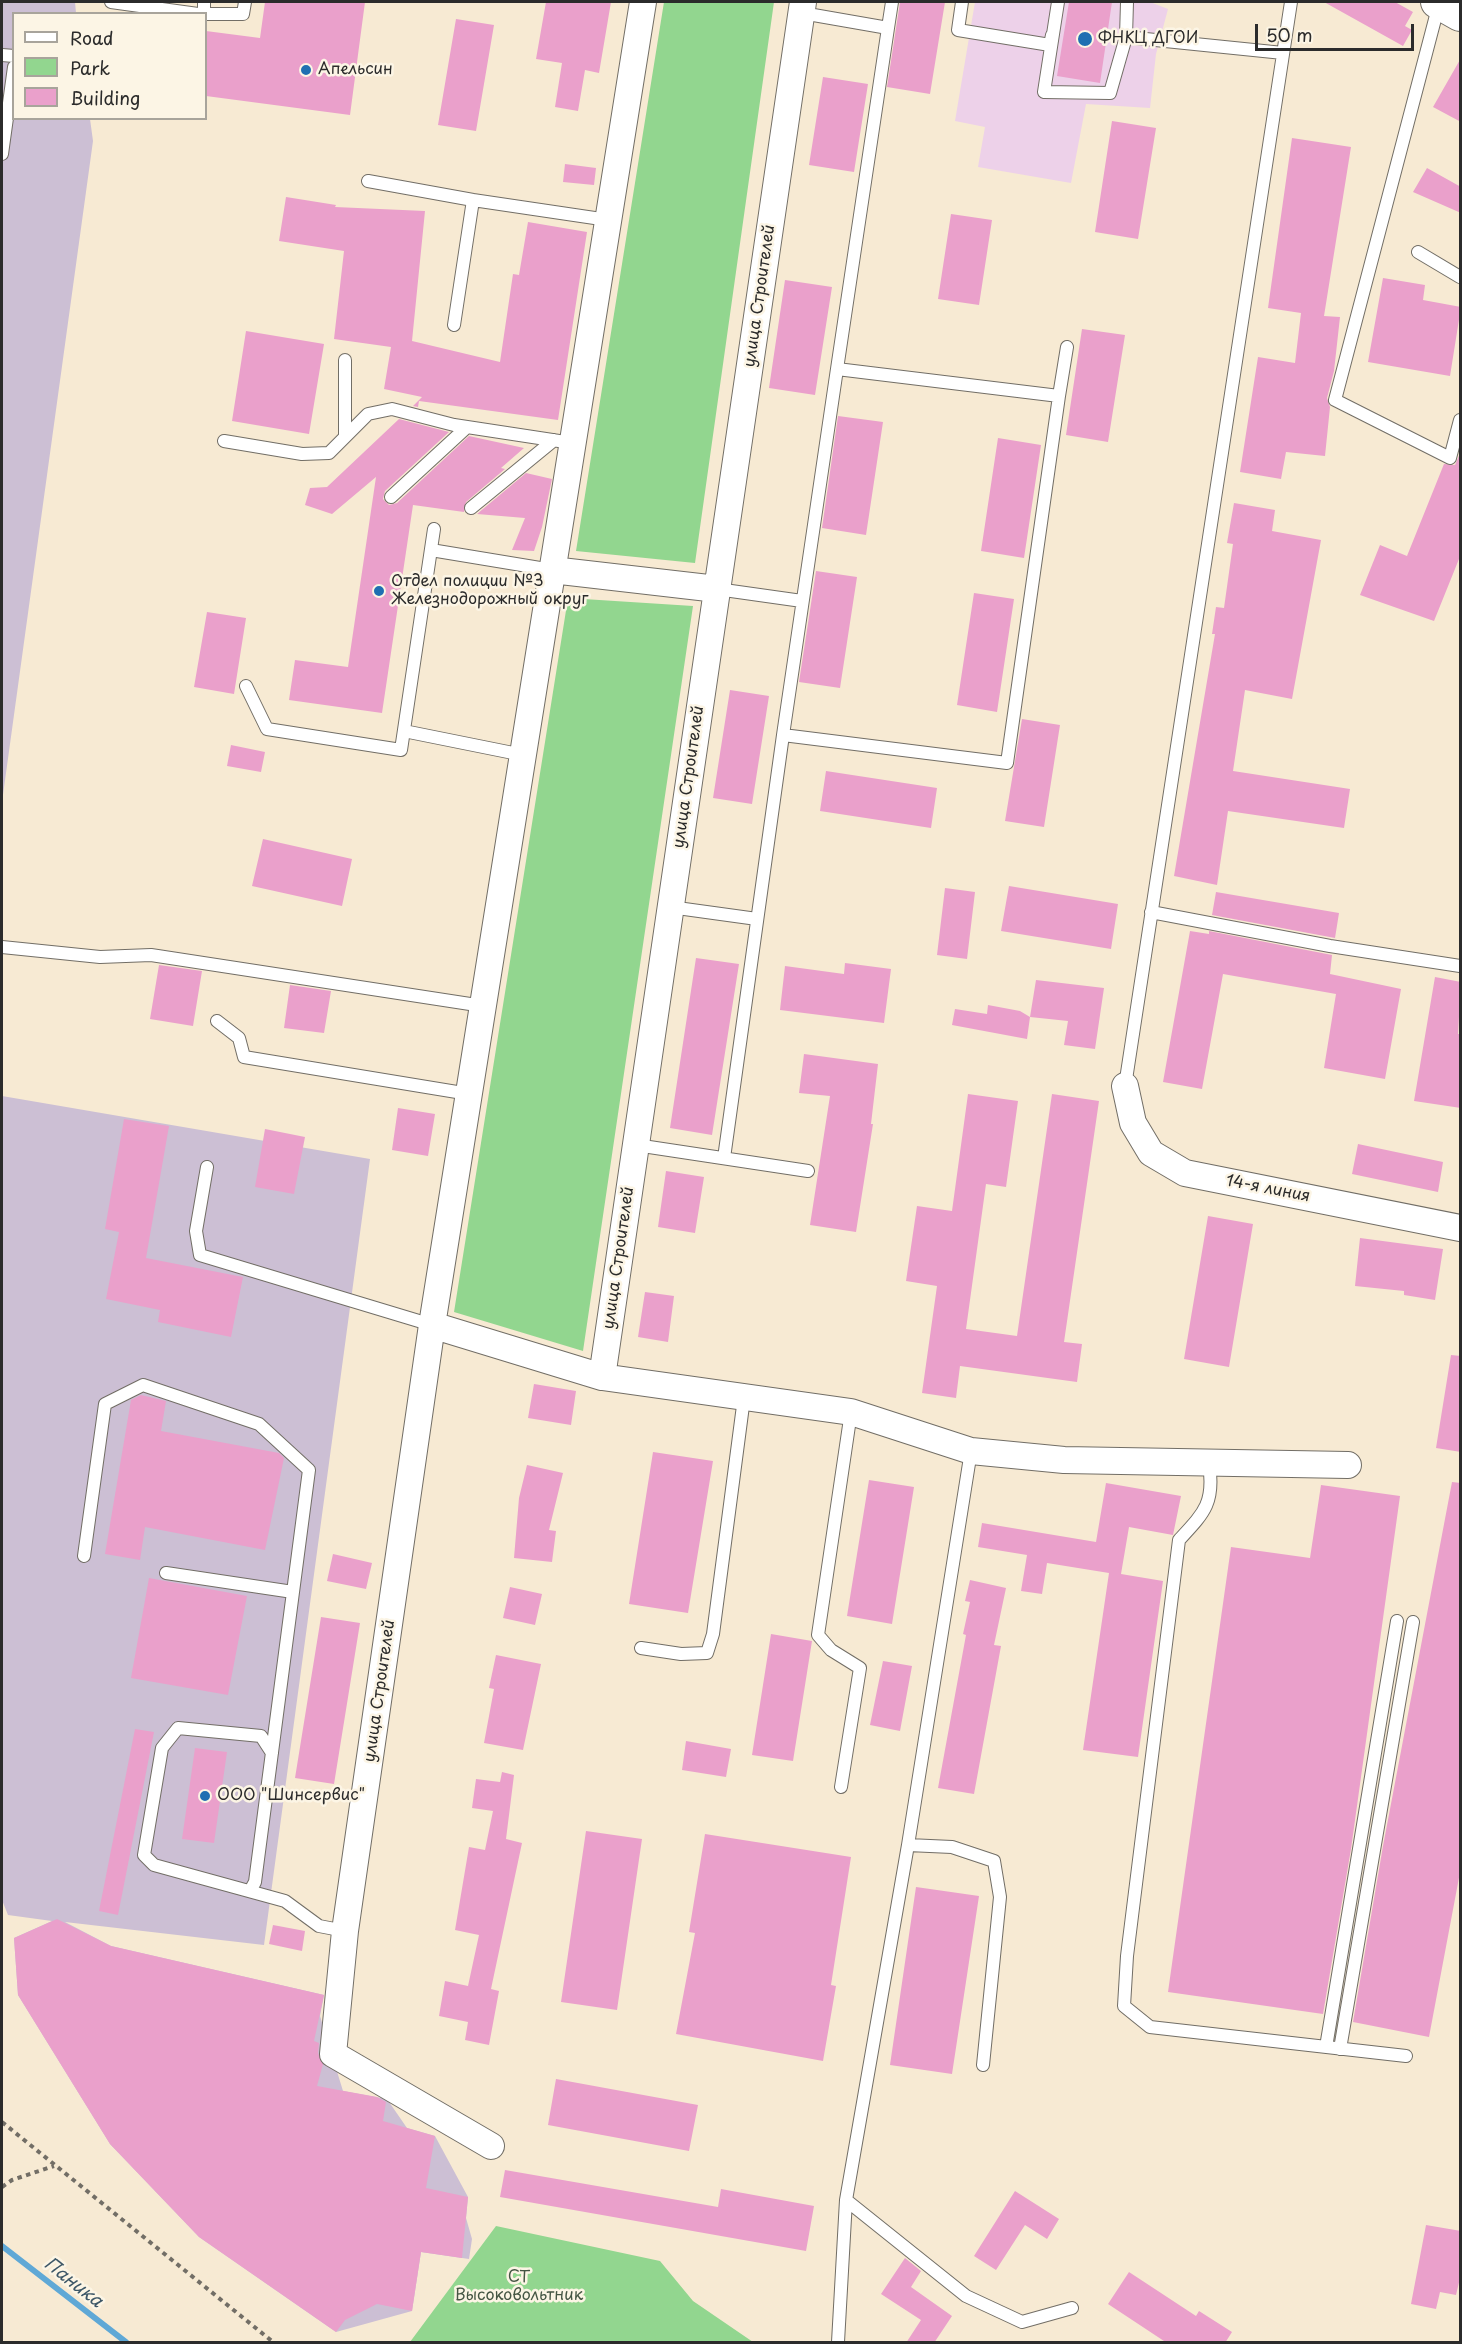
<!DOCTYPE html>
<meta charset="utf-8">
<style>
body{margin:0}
#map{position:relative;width:1462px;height:2344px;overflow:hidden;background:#f7ead3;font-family:"Playpen Sans",sans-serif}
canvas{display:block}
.frame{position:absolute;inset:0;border:3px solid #2b2b2b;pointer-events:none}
.legend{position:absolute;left:12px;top:12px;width:195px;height:108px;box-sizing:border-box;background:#fcf5e5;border:2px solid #a8a49b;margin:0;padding:8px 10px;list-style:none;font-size:18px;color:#2b2b2b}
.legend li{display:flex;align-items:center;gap:12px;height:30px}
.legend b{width:30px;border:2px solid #a8a49b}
.scale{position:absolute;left:1255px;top:24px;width:159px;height:27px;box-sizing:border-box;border:3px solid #2b2b2b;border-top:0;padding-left:8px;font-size:18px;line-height:21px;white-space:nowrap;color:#2b2b2b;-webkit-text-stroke:4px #fcf5e5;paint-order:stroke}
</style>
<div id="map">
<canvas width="1462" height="2344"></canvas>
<div class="frame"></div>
<ul class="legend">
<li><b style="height:8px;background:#fff"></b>Road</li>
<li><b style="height:16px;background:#92d68f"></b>Park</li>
<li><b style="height:16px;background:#eaa0cb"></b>Building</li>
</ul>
<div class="scale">50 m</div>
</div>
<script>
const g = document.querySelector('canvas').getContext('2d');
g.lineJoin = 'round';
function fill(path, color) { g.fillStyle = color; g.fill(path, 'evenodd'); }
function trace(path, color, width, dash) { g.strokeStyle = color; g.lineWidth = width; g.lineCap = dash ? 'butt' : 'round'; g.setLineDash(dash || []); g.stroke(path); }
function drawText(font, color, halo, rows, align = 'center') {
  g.font = font + ' "Playpen Sans",sans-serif'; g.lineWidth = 5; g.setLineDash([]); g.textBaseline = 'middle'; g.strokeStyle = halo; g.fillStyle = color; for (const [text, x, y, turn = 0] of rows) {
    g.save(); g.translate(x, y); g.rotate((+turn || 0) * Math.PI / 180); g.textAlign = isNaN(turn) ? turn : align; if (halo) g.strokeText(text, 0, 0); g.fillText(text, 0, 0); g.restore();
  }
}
fill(new Path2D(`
 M975 2H1150L1168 9 1156 54 1150 108 1086 104 1071 183 978 167 985 127 955 121Z`), '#edd1e9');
fill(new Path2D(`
 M2 2H75L76 13 14 14V118L90 119 93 141 2 802Z
 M2 1096 370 1159 264 1945 65 1922 111 1946 324 1995 320 2016 343 2091 387 2099 407 2128 435 2136 468 2197 466 2218 472 2239 469 2259 421 2252 412 2311 336 2332 199 2237 110 2144 18 1995 14 1938 52 1921 8 1915 2 1900Z`), '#ccbfd4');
fill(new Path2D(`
 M664 2H774L695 563 576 551Z
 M568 598 693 606 583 1351 454 1312Z
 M496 2226 660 2261 693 2301 753 2342H410Z`), '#92d68f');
trace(new Path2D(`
 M2 2246 126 2342`), '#5fa8d6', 6);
fill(new Path2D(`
 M265 2H365L350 115 206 96V31L260 38Z
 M546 2H611L599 73 585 70 578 111 555 107 562 63 536 59Z
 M900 2H945L930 94 887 87Z
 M1069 2H1112L1100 83 1057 76Z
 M1324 2H1395L1413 12 1405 26 1412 30 1403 46Z
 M456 19 494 25 476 131 438 125Z
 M1461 58V122L1433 107Z
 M823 77 868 84 854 172 809 165Z
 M1112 121 1156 128 1138 239 1095 232Z
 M1292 138 1351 147 1324 316 1340 317 1334 371 1327 398 1330 407 1325 456 1286 452 1281 479 1240 472 1258 357 1295 363 1301 313 1268 308Z
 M565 164 596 168 594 185 563 182Z
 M1427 168 1461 187V213L1413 192Z
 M286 197 336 205 335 207 425 211 412 341 500 362 513 274 519 275 528 222 587 232 558 420 419 401 418 407 413 406 422 397 384 389 391 347 334 339 344 251 279 241Z
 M951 214 992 220 979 305 938 299Z
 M1383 278 1425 285 1423 300 1461 307 1450 376 1368 362Z
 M785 280 832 287 815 395 769 388Z
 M1082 329 1125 335 1108 442 1066 435Z
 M246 331 324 344 309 434 232 421Z
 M838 416 883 422 866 535 822 528Z
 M399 419 449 432 385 491 383 499 389 505 397 503 469 436 524 448 501 468 505 469 466 502 464 512 413 505 382 713 289 700 295 660 348 667 376 477 332 514 305 505 310 488 327 487Z
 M998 438 1041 445 1024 558 981 551Z
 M1461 451V554L1434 621 1360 595 1380 545 1407 556 1444 464 1455 465Z
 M526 473 552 479 542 527 534 551 512 550 525 518 477 514Z
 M1234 503 1275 510 1272 531 1321 540 1292 699 1245 690 1233 771 1350 789 1344 828 1228 811 1217 885 1174 876 1215 634H1212L1216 607 1224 608 1233 544 1227 543Z
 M816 571 857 577 840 688 799 682Z
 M974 593 1014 599 997 712 957 705Z
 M207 612 246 618 234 694 194 687Z
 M730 690 769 696 752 804 713 798Z
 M1022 719 1060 725 1044 827 1005 821Z
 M231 745 265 752 261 772 227 766Z
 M826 771 937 788 931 828 820 811Z
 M263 839 352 859 342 906 252 886Z
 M1009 886 1118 904 1111 949 1001 931Z
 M945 888 975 892 967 959 937 955Z
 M1216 892 1339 913 1335 938 1212 915Z
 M1190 931 1209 934V931L1332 955 1330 974 1401 989 1385 1079 1324 1068 1336 994 1223 974 1202 1089 1163 1082Z
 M696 958 739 964 712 1135 670 1128Z
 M845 963 891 969 884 1023 780 1010 785 966 844 974Z
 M159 965 202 971 193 1026 150 1019Z
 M1435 977 1461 982 1458 1034H1461V1108L1414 1101Z
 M1036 980 1104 988 1095 1049 1064 1045 1068 1021 1030 1017Z
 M290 985 331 991 324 1033 284 1028Z
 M988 1005 1020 1011 1030 1017 1027 1039 952 1025 955 1009 987 1014Z
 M804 1054 878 1064 871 1124H873L856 1232 810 1225 830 1096 799 1093Z
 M968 1094 1018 1101 1006 1187 986 1184 966 1329 1017 1336 1052 1094 1099 1101 1064 1342 1082 1344 1077 1382 960 1366 956 1398 922 1393 937 1286 906 1281 917 1206 952 1211Z
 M398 1108 435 1114 428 1156 392 1150Z
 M124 1119 169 1126 146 1258 243 1277 231 1337 158 1322 160 1310 106 1299 119 1232 105 1229Z
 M265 1129 305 1137 294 1194 255 1187Z
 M1358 1144 1443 1162 1438 1192 1352 1174Z
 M666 1171 704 1177 695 1233 658 1227Z
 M1208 1216 1253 1224 1229 1367 1184 1359Z
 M1360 1238 1443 1249 1435 1300 1404 1295V1291L1355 1286Z
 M645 1292 674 1296 668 1342 638 1337Z
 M1451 1355 1461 1356V1452L1436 1448Z
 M534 1384 576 1391 571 1425 528 1418Z
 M141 1395 166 1401 161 1431 279 1453 284 1458 265 1550 145 1527 140 1560 105 1554 131 1400Z
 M653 1452 713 1461 688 1613 629 1604Z
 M527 1465 563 1473 549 1530 556 1531 552 1562 514 1558 519 1498Z
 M869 1480 914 1487 892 1624 847 1616Z
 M1452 1482 1461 1483V1867L1429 2037 1353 2022 1383 1846Z
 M1106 1483 1181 1496 1173 1535 1129 1527 1121 1574 1163 1581 1138 1757 1083 1750 1109 1573 1047 1563 1042 1594 1021 1591 1027 1555 978 1547 982 1523 1096 1542Z
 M1321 1485 1400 1496 1351 1849 1323 2014 1168 1992 1231 1547 1310 1558Z
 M333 1554 372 1563 366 1589 327 1581Z
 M149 1578 247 1596 228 1695 131 1678Z
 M970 1580 1006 1588 994 1645 1001 1646 974 1794 938 1788 966 1635 963 1634 970 1602 965 1601Z
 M510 1587 542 1594 535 1625 503 1618Z
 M321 1617 360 1623 334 1784 295 1778Z
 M771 1634 812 1641 793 1761 752 1755Z
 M496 1655 541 1664 523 1750 484 1743 494 1689 489 1688Z
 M883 1661 912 1666 900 1731 870 1725Z
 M135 1729 154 1732 118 1915 99 1911Z
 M686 1741 731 1749 726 1777 682 1770Z
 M195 1748 227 1752 214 1843 182 1839Z
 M502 1772 514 1775 506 1839 522 1843 491 1989 499 1991 489 2045 465 2040 468 2022 439 2016 445 1981 468 1986 479 1935 455 1930 469 1847 485 1850 493 1811 472 1808 476 1779 500 1782Z
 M586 1831 642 1839 617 2010 561 2002Z
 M705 1834 851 1857 831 1985 836 1986 823 2061 676 2034 695 1933 689 1932Z
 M916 1887 979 1896 952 2074 890 2065Z
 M57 1919 111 1946 324 1995 314 2041 319 2043 318 2053 323 2064 317 2086 377 2097 386 2102 383 2121 435 2136 426 2188 468 2197 462 2258 421 2252 412 2311 377 2304 345 2320 336 2332 199 2237 110 2144 18 1995 14 1938Z
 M273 1925 305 1931 302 1951 269 1944Z
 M556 2079 698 2105 689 2151 548 2125Z
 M505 2170 718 2207 721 2189 814 2206 806 2251 500 2197Z
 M1015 2191 1059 2219 1047 2239 1025 2225 996 2270 974 2256Z
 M1426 2225 1461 2231V2274L1456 2295 1440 2292 1436 2309 1411 2304Z
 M905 2258 921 2271 911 2287 952 2316 934 2343H906L921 2320 881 2294Z
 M1129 2272 1196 2316 1199 2311 1232 2332 1225 2343H1167L1108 2304Z`), '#eaa0cb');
const service = new Path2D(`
 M111 2 198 14
 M204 2V14
 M962 2 958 30 1050 45 1052 35
 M1058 2 1044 92 1110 93 1126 37 1127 2
 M1439 4 1335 400 1450 458 1460 420
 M802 13 888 28 892 2
 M206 14H243L245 2
 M1126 37 1283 53
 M2 55 14 56
 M2 154 14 67
 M368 181 473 200
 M1418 252 1460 277
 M454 325 473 200 608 220
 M345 360V437
 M837 369 1059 396 1007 763 783 735Z
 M837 369 888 28
 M1059 396 1067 347
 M224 441 302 454 329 453 368 414 392 409 454 425 572 443
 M391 497 467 427
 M471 508 554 440
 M431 550 552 570
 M717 589 802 601
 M246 686 267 729 401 750 434 529
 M404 731 523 755
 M670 907 757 919
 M1151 912 1330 946 1460 966
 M2 947 100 957 151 955 483 1006
 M217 1021 239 1038 244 1057 469 1094
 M1125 1086 1291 2
 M636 1145 808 1171
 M724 1158 783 735
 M207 1167 196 1231 200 1255 432 1325
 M971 1451 908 1845 952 1847 994 1861 1000 1897 983 2065
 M1209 1464C1215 1503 1204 1513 1179 1540L1127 1956 1124 2006 1150 2027 1406 2056
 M84 1556 105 1404 143 1385 259 1424 309 1470 255 1882 250 1891
 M166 1573 293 1592
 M641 1648 681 1654 707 1653 713 1634 744 1398
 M272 1753 261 1736 178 1728 162 1748 144 1855 154 1865 285 1901 319 1926 345 1931
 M841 1787 860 1668 831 1650 818 1635 851 1412
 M908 1845 846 2200 966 2296 1022 2322 1072 2308
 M1326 2047 1397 1621
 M1340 2049 1413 1622
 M838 2342 846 2200`);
const minor = new Path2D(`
 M552 570 717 589
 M1125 1086 1133 1123 1151 1153 1185 1173 1460 1228
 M432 1325 602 1377 803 2
 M602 1377 851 1412 971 1451 1064 1460 1348 1465
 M491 2146 333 2054 345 1931 432 1325 643 2`);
const tertiary = new Path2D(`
 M1437 2 1460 15`);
trace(service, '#726e66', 14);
trace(minor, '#726e66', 28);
trace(tertiary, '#726e66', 34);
trace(new Path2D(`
 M2 2122 273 2342
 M2 2187 12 2180 54 2166`), '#726e66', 4, [4.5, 4.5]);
trace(service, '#fff', 12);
trace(minor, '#fff', 26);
trace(tertiary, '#fff', 32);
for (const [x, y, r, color] of [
 [1085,39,8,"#1f6fb2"],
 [306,70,6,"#1f6fb2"],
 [379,591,6,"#1f6fb2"],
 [205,1796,6,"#1f6fb2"]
]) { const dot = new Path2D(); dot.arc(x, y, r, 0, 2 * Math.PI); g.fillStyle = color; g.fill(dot); trace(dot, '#fcf5e5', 2); }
drawText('16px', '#2b2b2b', '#fcf5e5', [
 ["ФНКЦ ДГОИ",1098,39],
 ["Апельсин",318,70],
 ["Отдел полиции №3",391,582],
 ["Железнодорожный округ",391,600],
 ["ООО \"Шинсервис\"",217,1796]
], 'left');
drawText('16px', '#2b2b2b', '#fcf5e5', [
 ["улица Строителей",760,296,-82],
 ["улица Строителей",689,777,-82],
 ["14-я линия",1268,1189,11],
 ["улица Строителей",619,1258,-82],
 ["улица Строителей",380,1691,-82]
]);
drawText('16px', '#455644', '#fcf5e5', [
 ["СТ",519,2278],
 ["Высоковольтник",519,2296]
]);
drawText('italic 18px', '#3d5767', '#fcf5e5', [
 ["Паника",73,2283,38]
]);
</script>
